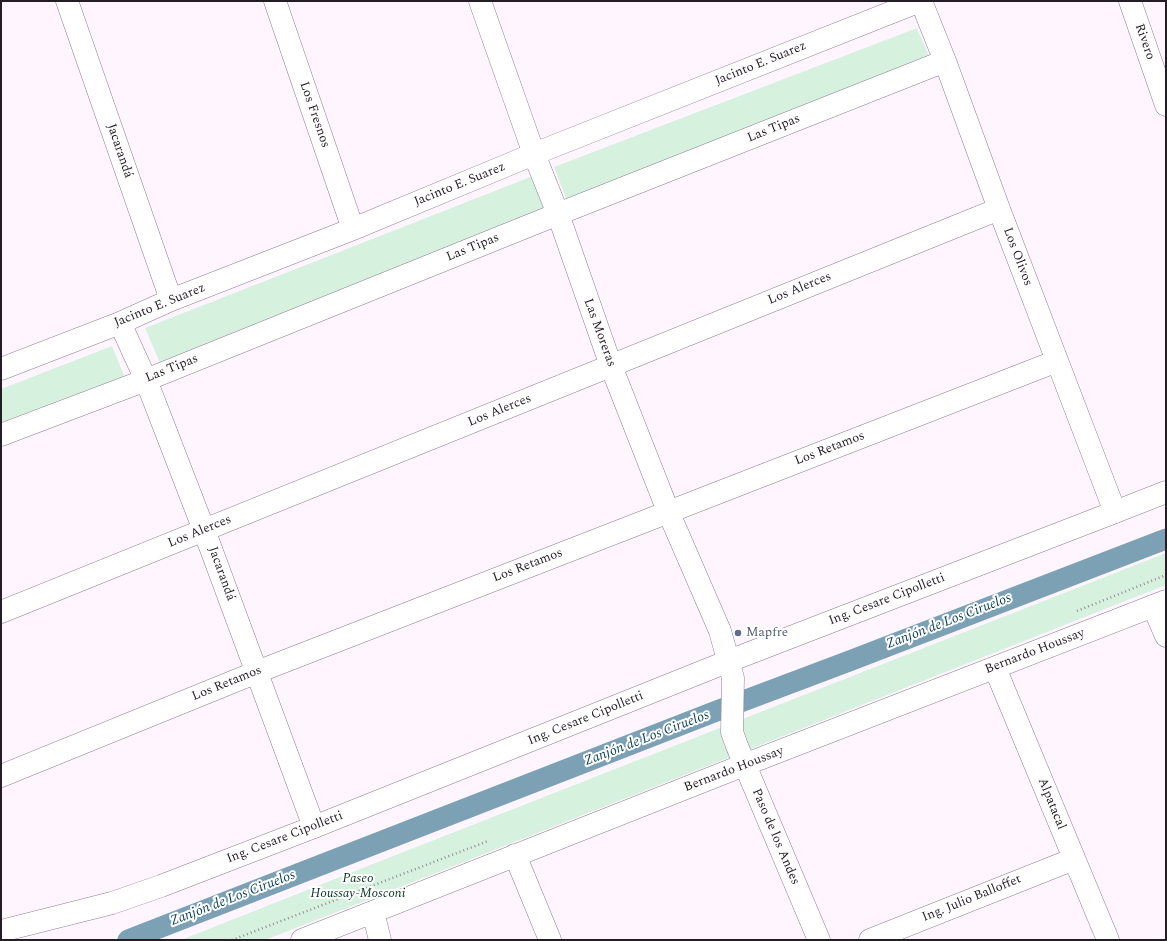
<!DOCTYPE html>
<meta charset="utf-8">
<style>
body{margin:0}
#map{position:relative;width:1167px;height:941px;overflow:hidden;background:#fef5fe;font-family:Spectral,serif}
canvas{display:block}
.frame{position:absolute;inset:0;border:2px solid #251d25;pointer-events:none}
</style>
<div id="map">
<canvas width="1167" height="941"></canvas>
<div class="frame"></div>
</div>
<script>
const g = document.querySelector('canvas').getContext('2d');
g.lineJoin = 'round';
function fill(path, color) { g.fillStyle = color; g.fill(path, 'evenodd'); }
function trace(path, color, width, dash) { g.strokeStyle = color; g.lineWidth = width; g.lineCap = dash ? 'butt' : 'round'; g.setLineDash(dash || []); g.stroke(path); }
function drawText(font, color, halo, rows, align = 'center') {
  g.font = font + ' Spectral,serif'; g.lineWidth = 4; g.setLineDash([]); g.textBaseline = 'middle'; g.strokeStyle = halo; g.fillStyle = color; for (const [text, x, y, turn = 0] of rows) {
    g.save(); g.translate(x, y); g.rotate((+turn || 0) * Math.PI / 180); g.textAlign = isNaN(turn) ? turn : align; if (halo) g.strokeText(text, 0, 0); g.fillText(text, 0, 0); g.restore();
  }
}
fill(new Path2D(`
 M917 28 932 63 568 203 554 167Z
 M533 176 548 212 161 365 145 328Z
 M112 346 125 378 1 427V389Z
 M1166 553V585L365 901 265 940H181L355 871Z`), '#d6f2df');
trace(new Path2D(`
 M128 940 714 712 852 660 1166 539`), '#7ca1b5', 21);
const minor = new Path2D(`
 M67 1 171 300
 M275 1 353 229
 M921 1 945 61 999 209 1115 512
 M1130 1 1166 105
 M120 323 146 380 204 530 314 827
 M1 369 120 323 171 300 353 229 534 154 920 1
 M1 435 146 380 558 214 945 61
 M1153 606 1166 636
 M1 612 999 209
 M995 668 1108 940
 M1 776 257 672 1057 361
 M515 855 550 940
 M373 912 380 940
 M302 940 744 765
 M870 940 1074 859`);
const tertiary = new Path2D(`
 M480 1 534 154 558 214 611 366 668 511 720 631 733 678 732 732 737 746 819 940
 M744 765 1166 601
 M1 931 112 903 161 886 314 827 729 661 1115 512 1166 492`);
trace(minor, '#917e91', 23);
trace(tertiary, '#917e91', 23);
trace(new Path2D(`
 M1077 611 1166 575
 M232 940 488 841`), '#948c94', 2.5, [1, 3]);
trace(minor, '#fff', 22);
trace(tertiary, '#fff', 22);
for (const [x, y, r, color] of [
 [738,633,4,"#5c6f8a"]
]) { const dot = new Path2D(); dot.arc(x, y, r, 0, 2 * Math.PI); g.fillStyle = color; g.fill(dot); trace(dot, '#fff', 1.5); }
drawText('13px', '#251d25', '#fff', [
 ["Rivero",1144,42,71],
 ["Jacinto E. Suarez",761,64,-22],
 ["Los Fresnos",314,115,71],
 ["Las Tipas",774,129,-22],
 ["Jacarandá",119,151,71],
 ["Jacinto E. Suarez",460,185,-22],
 ["Las Tipas",473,248,-22],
 ["Los Olivos",1017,257,69],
 ["Los Alerces",800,289,-22],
 ["Jacinto E. Suarez",160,306,-22],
 ["Las Moreras",599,333,70],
 ["Las Tipas",172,369,-22],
 ["Los Alerces",500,411,-22],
 ["Los Retamos",830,449,-21],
 ["Los Alerces",200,532,-22],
 ["Los Retamos",528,566,-21],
 ["Jacarandá",221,574,70],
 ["Ing. Cesare Cipolletti",887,600,-21],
 ["Bernardo Houssay",1035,652,-21],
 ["Los Retamos",227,684,-22],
 ["Ing. Cesare Cipolletti",586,719,-22],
 ["Bernardo Houssay",734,770,-21],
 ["Alpatacal",1051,804,68],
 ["Paso de los Andes",775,837,67],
 ["Ing. Cesare Cipolletti",285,838,-21],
 ["Ing. Julio Balloffet",972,899,-22]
]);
drawText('13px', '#4e5e75', '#fff', [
 ["Mapfre",746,633]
], 'left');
drawText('italic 13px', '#07351e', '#fff', [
 ["Paseo",358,879],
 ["Houssay-Mosconi",358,894]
]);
drawText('italic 14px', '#073d53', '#fff', [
 ["Zanjón de Los Ciruelos",949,622,-21],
 ["Zanjón de Los Ciruelos",647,739,-21],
 ["Zanjón de Los Ciruelos",233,899,-21]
]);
</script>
